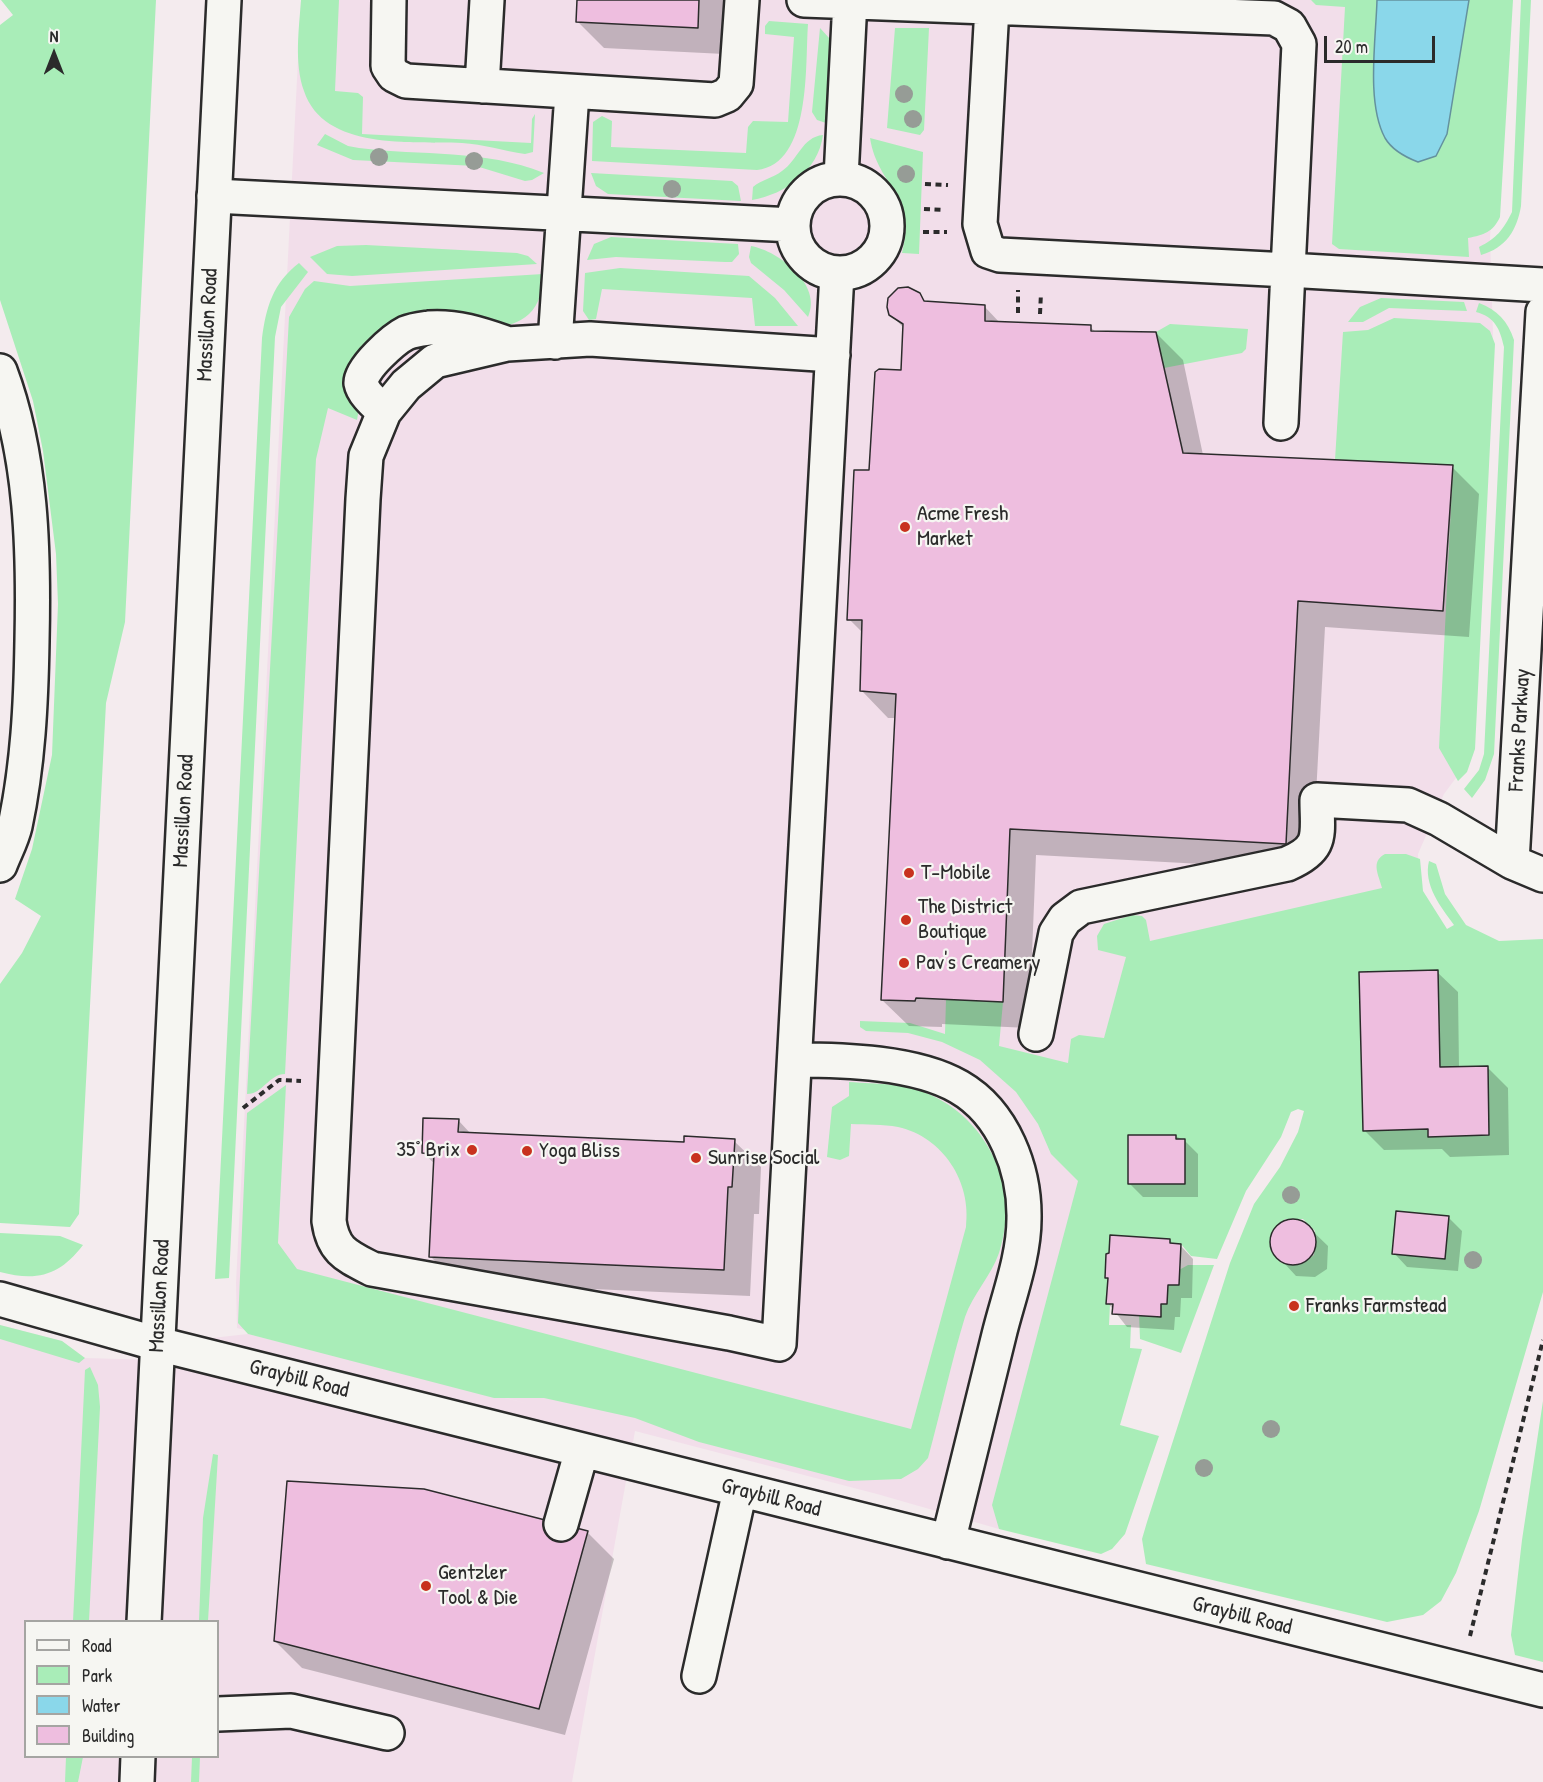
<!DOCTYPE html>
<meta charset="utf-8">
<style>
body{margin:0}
#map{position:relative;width:1543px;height:1782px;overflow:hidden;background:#f4ebee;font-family:"Patrick Hand",sans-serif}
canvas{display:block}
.legend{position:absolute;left:24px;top:1620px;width:195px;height:138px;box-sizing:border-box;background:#f6f6f2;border:2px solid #a5a5a2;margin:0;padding:8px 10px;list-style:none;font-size:18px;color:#2b2b2b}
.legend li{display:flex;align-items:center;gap:12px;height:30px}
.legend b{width:30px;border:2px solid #a5a5a2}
.north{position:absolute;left:24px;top:24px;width:60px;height:60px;-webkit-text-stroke:4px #f6f6f2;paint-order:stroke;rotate:0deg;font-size:16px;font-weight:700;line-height:24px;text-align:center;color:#2b2b2b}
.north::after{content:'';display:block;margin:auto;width:21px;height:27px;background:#2b2b2b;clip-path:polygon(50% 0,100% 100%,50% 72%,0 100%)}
.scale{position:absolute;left:1324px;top:36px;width:111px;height:27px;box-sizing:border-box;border:3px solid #2b2b2b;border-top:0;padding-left:8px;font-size:18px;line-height:21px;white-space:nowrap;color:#2b2b2b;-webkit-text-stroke:4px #f6f6f2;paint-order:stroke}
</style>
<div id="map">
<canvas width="1543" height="1782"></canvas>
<ul class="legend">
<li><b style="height:8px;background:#f6f6f2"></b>Road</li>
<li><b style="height:16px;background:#a9edb8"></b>Park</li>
<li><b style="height:16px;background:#8ad7ea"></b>Water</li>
<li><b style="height:16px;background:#eebedf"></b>Building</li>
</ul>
<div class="north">N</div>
<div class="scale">20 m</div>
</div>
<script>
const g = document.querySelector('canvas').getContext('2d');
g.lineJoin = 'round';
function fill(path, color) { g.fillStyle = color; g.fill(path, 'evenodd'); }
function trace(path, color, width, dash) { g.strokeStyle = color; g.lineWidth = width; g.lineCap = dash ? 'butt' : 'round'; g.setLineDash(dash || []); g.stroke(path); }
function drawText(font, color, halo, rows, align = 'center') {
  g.font = font + ' "Patrick Hand",sans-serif'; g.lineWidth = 4.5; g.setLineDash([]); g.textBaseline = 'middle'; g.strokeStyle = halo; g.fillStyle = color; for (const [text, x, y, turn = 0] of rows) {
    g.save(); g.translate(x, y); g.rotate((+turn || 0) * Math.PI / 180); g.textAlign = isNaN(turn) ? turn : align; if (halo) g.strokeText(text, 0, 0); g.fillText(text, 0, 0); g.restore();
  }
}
fill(new Path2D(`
 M301 0H1504L1490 238 1493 334 1473 755 1444 794 1418 854 1419 900 1139 965 999 1529 877 1494 635 1431 572 1782H0V1325L62 1341 85 1358 156 1360 158 1344 248 1334 529 1404 237 1328 236 1283ZM26 1622H218V1756H26Z`), '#f2deea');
fill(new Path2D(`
 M1 0H156L125 622 106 703 79 1214 70 1227 0 1223V984L22 953 41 916 15 899 32 849 52 755 58 604 56 554 43 451 33 401 0 300V25L13 15Z
 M301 0H339L335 91 358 93 363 97 362 134 531 143 532 119 535 114 533 152 525 154C504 151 483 144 462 143 412 141 324 151 304 91 294 63 299 29 301 0Z
 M1311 0H1377L1375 103 1452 94 1469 0H1513L1500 217C1493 232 1484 235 1468 238L1469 257 1339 249 1332 244 1345 7 1316 5Z
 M1521 0H1531L1521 206C1517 230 1506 248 1481 255L1479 247C1497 238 1503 230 1512 212Z
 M769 21 808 24C805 64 812 164 757 170L592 161 593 122 602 116 612 121 611 147 746 153 748 127 753 121 788 122 794 37 765 34V26Z
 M820 28 830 39 826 123 817 120 812 112Z
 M895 28H929L924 130 920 135 887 128Z
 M325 134 348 146 359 148C422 156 484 149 544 173L532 180 525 181 476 166 353 160 317 145Z
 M823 135C818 171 786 194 752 200L753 187C761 180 773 178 782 171 798 160 802 137 823 135Z
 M870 138 923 152 919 254 902 253C918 194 878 188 870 138Z
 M591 173 732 181 738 186 741 201 608 194 596 186Z
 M611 237 738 244 739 254 732 262H725L616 257 587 260 594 244Z
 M366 245 517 253 528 256 537 264 352 276 327 274 310 257 337 246Z
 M751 246C779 251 823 285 808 317L784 290 751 263 749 257Z
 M299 263 308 272 281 307 275 337 229 1278 215 1279 262 338C266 307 273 283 299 263Z
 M620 268 749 276 775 298 798 326H755L752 298 602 289 596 319 589 320 583 311 585 273Z
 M543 274C543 350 459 325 411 320L359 408 357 420 328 408 316 459 285 1074C269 1074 263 1094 247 1094L289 317 305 289 314 281 350 286Z
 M1381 298 1464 302 1467 311 1389 308 1363 322H1348L1360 307Z
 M1479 303C1497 310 1508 321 1514 340L1494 754 1485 780 1472 798 1464 789 1479 770 1484 754 1504 347C1500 329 1495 317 1476 312Z
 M1394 318 1480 323 1490 331 1495 344 1475 749 1467 772 1458 781 1439 748 1453 466 1335 460 1343 332 1368 330Z
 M1170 324 1248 329 1246 349 1242 353 1164 368 1156 332Z
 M1385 854H1406L1420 859 1423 891 1447 929 1454 925C1441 907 1423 885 1429 861L1436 864 1445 894 1466 925 1499 941 1543 939V1292L1479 1511 1456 1573 1441 1601 1423 1615 1387 1622 1146 1564 1142 1539 1147 1522 1230 1263 1254 1204 1280 1167 1298 1132 1304 1111 1298 1109 1291 1112 1281 1137 1246 1191 1217 1259 1191 1256 1181 1244 1170 1243V1239L1111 1235 1109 1253 1106 1255 1105 1278H1108L1106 1304H1110L1109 1325H1131L1130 1348 1142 1349 1120 1425 1159 1436 1125 1534 1112 1549 1101 1554 999 1529 992 1505 1078 1181 1051 1154 1038 1124 1016 1092 980 1060 942 1042 908 1033 866 1031 860 1027V1021L910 1023 945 1034 946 999 1003 1002 999 1046 1068 1063 1071 1039 1079 1035 1104 1038 1126 957 1098 950 1097 936 1104 924 1132 915 1142 916 1146 920 1150 941 1382 888C1379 875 1370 862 1385 854ZM1438 970 1440 1067 1488 1066 1489 1135 1428 1137V1129L1363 1130 1359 972ZM1128 1135H1175L1176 1139H1185V1184H1128ZM1396 1211 1449 1216 1445 1258 1392 1254ZM1285 1219H1303L1315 1231 1314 1255 1301 1264 1281 1263 1271 1251V1233Z
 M849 1082C877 1084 907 1083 933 1096 991 1124 1020 1191 999 1253 991 1276 973 1294 965 1317 951 1363 941 1411 928 1458L918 1469 901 1479 849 1481 699 1442 635 1418 544 1398H494L248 1334 238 1323 247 1113 286 1085 278 1243 297 1269 911 1429 966 1227C972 1182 943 1137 898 1127 883 1124 866 1125 851 1124L849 1156 840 1160 827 1157 832 1107 849 1096Z
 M0 1233 60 1236 83 1245C60 1275 38 1282 0 1272Z
 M1188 1265H1214L1181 1353 1140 1339 1139 1315 1161 1317V1304H1167L1168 1285H1179V1270Z
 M0 1325 62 1341 85 1358 79 1363 0 1339Z
 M90 1367 98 1385 100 1407 89 1621H73L85 1370Z
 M1543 1401V1662L1515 1655 1511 1635 1522 1540Z
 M213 1454 218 1455 208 1621H199L203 1518Z
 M66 1757H83L78 1782H65Z
 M192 1757H200L199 1782H191Z`), '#a9edb8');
const water = new Path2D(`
 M1377 0H1469L1447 134 1436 156 1418 162C1405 157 1392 150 1385 138 1366 103 1376 39 1377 0Z`);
fill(water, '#8ad7ea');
trace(water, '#64929e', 1.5);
fill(new Path2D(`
 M578 0H726L724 54 604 48 577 21Z
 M919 295 928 303 984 306 1000 323 1090 327 1096 332 1156 333 1183 360 1203 455 1452 467 1479 494 1469 637 1325 627 1312 870 1036 855 1029 1028 942 1024V1027L909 1026 882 1000 896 718H888L862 691 863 633 849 619 871 472 902 371 904 328 891 315Z
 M1437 972 1458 992 1459 1068 1487 1067 1508 1088 1509 1155 1450 1157 1442 1149 1384 1150 1364 1130Z
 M458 1120 471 1134 686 1144 734 1141 761 1167 759 1214H754L750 1296 457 1283 430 1256 435 1164 423 1153Z
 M1175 1136 1184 1140 1198 1154V1197H1143L1129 1183Z
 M1448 1217 1462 1231 1458 1271 1407 1267 1394 1253Z
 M1286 1221H1302L1328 1246 1327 1269 1315 1277 1296 1276 1273 1251V1233Z
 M1170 1240 1174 1245H1180L1193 1259 1192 1298H1181L1180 1317H1175L1174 1330 1127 1327 1108 1303 1109 1280 1106 1278Z
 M587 1532 614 1559 565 1735 302 1668 275 1641Z`), '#0003');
const building = new Path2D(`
 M577 0H699L698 28 576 22Z
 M908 287 920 293 924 301 985 305V321L1091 325V331L1156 332 1183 453 1453 465 1443 611 1298 601 1286 844 1010 829 1003 1002 916 998 915 1001 881 1000 896 694 860 691 862 620H847L854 470H869L875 372 879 369 901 370 903 324 889 315 887 307 888 298 898 288Z
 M1438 970 1440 1067 1488 1066 1489 1135 1428 1137V1129L1363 1131 1359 972Z
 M423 1118 459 1119 458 1132 684 1142V1136L735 1139 732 1187H728L724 1270 429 1257 434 1154 422 1153Z
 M1128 1135H1176V1139H1185V1184H1128Z
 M1396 1211 1449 1216 1445 1259 1392 1254Z
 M1270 1242a23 23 0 1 1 46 0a23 23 0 1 1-46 0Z
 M1110 1235 1170 1239V1243L1181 1244 1179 1285H1168L1167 1304H1161V1317L1112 1314 1113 1304H1106L1108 1278H1105L1106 1254 1109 1253Z
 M287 1481 424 1489 588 1531 539 1709 274 1641Z`);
fill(building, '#eebedf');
trace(building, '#2b2b2b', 1.5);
const minor = new Path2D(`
 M389 0 388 66 394 75 406 81 715 100 727 95 736 84 742 0
 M804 0 1274 18 1289 26 1299 44 1288 270 1000 255 988 251 980 224 992 7
 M482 86 487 0
 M841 178 850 0
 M793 226a47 47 0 1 1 94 0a47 47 0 1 1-94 0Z
 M214 196 793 225
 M1543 312 1512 862 1543 875
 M555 342 572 93
 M833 355 590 339 507 344 435 361 406 385 384 412 366 456 363 499 329 1221C333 1251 347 1256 372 1269L729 1333 779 1344 837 273
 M0 371C32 456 34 551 32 641 31 703 28 765 15 826 12 839 5 852 0 865
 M384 412C377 405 363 394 361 383 360 369 394 339 406 333 413 330 422 329 429 328 456 326 480 334 506 343
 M1281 423 1288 270 1543 285
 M1036 1034 1056 933 1065 919 1081 907 1287 864C1324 848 1317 835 1317 800L1408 805 1439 819 1512 862
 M795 1060C844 1060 916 1062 959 1087 1004 1113 1025 1170 1024 1219 1024 1257 1008 1298 999 1335 982 1404 965 1473 948 1542
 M0 1299 158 1344 1543 1690
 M561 1524 582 1450
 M699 1676 740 1490
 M218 1714 291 1711 387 1733`);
const major = new Path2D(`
 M144 1622 224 0
 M137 1782 138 1756`);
trace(minor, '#2b2b2b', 38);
trace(major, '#2b2b2b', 38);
trace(new Path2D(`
 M925 184 948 185
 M924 209 944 210
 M923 232H947
 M1018 313V290
 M1040 314 1041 293
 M243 1108 279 1080 301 1081
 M1470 1636 1543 1340`), '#2b2b2b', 4, [6, 4.5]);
trace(minor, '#f6f6f2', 33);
trace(major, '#f6f6f2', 33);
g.fillStyle = '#969c96';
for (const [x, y] of [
 [904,94],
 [913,119],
 [379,157],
 [474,161],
 [906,174],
 [672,189],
 [1291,1195],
 [1473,1260],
 [1271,1429],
 [1204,1468]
]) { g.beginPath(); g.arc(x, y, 9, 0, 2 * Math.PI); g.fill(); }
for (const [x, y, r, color] of [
 [905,527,6,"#c8321e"],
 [909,873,6,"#c8321e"],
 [906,920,6,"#c8321e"],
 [904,963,6,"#c8321e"],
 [472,1150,6,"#c8321e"],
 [527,1151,6,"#c8321e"],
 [696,1158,6,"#c8321e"],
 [1294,1306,6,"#c8321e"],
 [426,1586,6,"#c8321e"]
]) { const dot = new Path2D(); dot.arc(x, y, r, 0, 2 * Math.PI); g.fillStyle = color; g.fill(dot); trace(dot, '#f6f6f2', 2); }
drawText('22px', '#2b2b2b', '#f6f6f2', [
 ["Massillon Road",208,325,-87],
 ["Franks Parkway",1520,730,-87],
 ["Massillon Road",184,811,-87],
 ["Massillon Road",160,1296,-87],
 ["Graybill Road",299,1379,14],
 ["Graybill Road",771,1498,14],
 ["Graybill Road",1242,1616,14]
]);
drawText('22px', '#2b2b2b', '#f6f6f2', [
 ["Acme Fresh",917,514],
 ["Market",917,539],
 ["T-Mobile",921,873],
 ["The District",918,907],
 ["Boutique",918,932],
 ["Pav's Creamery",916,963],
 ["35° Brix",460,1150,"right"],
 ["Yoga Bliss",539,1151],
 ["Sunrise Social",708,1158],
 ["Franks Farmstead",1306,1306],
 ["Gentzler",438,1573],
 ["Tool & Die",438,1598]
], 'left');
</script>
